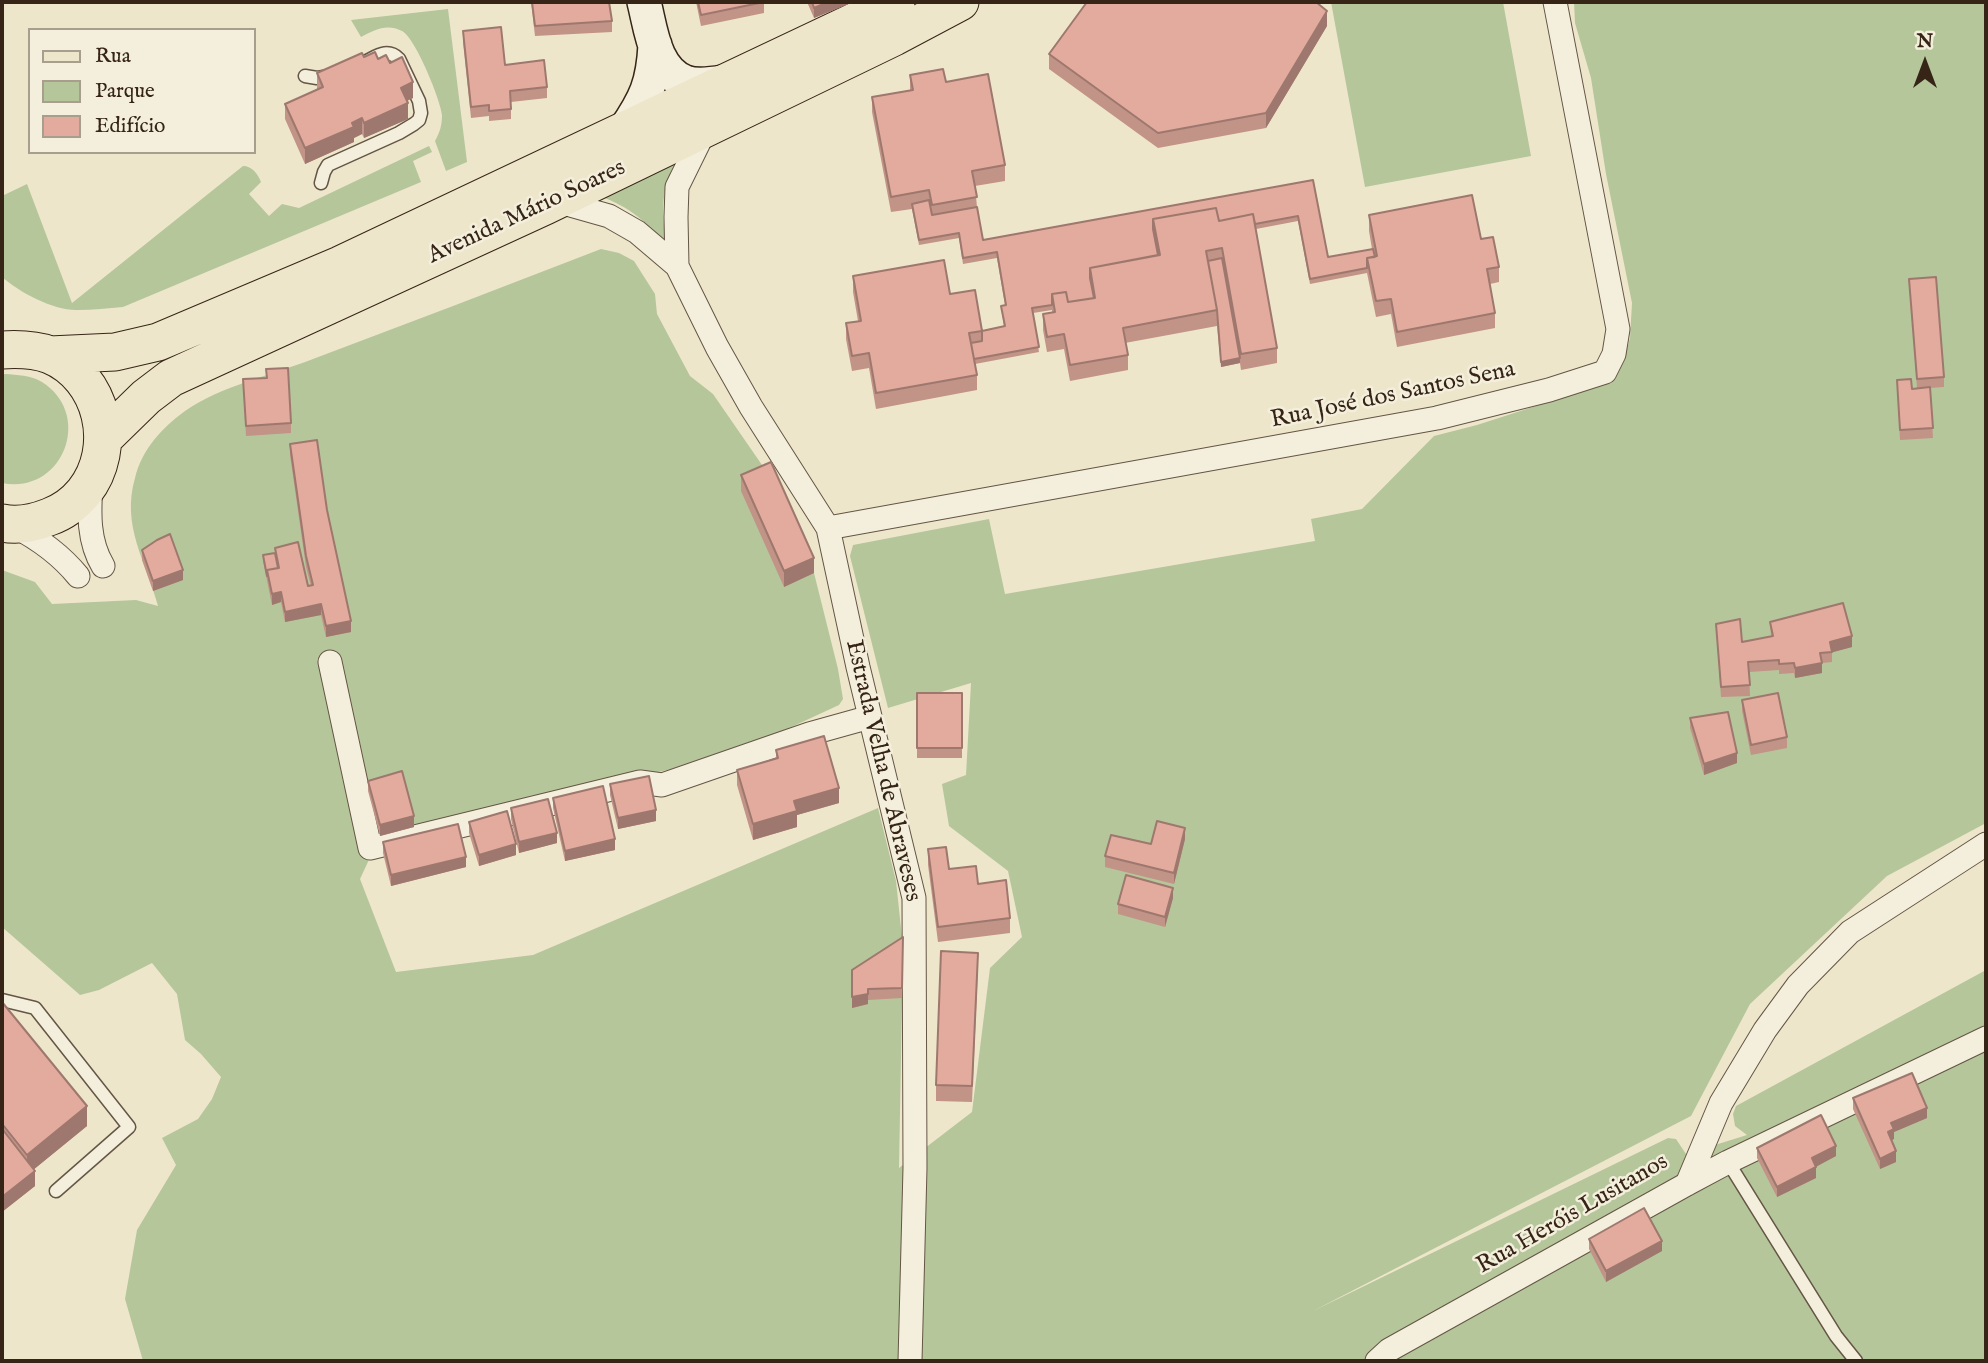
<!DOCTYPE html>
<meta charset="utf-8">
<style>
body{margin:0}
#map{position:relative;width:1988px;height:1363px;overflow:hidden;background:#eee6cb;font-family:"IM FELL English",serif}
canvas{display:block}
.frame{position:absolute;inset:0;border:4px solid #362517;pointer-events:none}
.legend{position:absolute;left:28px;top:28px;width:228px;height:126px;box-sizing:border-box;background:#f4efdd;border:2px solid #a89e8e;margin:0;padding:9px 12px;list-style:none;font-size:21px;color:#362517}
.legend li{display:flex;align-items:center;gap:14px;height:35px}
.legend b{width:35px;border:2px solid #a89e8e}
.north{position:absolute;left:1890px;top:28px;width:70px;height:70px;-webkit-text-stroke:5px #f4efdd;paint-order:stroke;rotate:0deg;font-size:19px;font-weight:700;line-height:28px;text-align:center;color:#362517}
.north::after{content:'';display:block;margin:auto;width:24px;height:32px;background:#362517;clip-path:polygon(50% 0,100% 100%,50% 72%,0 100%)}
</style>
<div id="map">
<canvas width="1988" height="1363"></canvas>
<div class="frame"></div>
<ul class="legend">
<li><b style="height:9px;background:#eee6cb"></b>Rua</li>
<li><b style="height:19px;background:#b5c69a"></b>Parque</li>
<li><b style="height:19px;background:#e2ab9d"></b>Edifício</li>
</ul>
<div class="north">N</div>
</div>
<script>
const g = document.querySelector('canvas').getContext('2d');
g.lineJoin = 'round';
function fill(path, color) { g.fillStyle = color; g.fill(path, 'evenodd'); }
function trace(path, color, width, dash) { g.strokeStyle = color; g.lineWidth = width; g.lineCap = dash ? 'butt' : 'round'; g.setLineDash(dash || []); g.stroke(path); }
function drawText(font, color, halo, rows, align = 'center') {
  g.font = font + ' "IM FELL English",serif'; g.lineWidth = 5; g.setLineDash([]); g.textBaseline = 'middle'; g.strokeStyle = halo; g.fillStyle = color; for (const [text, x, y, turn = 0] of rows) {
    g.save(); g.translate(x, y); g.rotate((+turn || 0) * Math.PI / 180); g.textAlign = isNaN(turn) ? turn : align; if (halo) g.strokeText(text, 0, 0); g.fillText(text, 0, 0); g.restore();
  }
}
fill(new Path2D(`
 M1331 2H1503L1531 156 1365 187Z
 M1574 2H1986V823L1887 876 1750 1004 1691 1116 1313 1311 1668 1138 1676 1139 1686 1154 1747 1135 1735 1126 1733 1114 1736 1106 1986 970V1361H143L125 1299 137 1230 176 1165 162 1138 198 1119 212 1099 221 1077 201 1054 185 1040 177 994 152 963 99 990 80 995 2 927V570L35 582 52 604 136 600 158 606C146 561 121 526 135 478 142 449 162 428 185 411 221 386 272 375 313 359 409 323 505 286 601 249L619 253 634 261 655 294 657 314 690 376 713 394 771 478 814 573 838 669 843 699 839 705 785 730 671 769 448 824 380 836 360 879 396 972 533 955 878 808 896 881 903 947 899 1168 972 1112 990 968 1022 937 1008 871 949 826 942 784 966 775 971 683 888 708 850 556 853 545 989 519 1005 594 1315 541 1311 519 1362 509 1434 436 1477 425 1601 385 1616 374 1624 360 1630 338 1632 303 1606 174 1591 78 1575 23Z
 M448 9 467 162 446 171 435 141C440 132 442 125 442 115 441 101 415 37 402 31 387 23 374 30 361 37L351 20Z
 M429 146 432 152 413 161 421 182 123 307C108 308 93 310 78 310 54 311 19 292 2 277V196L27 184 72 303 243 166C252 166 258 174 261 182L249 194 269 216 282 204 299 208Z
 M676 160C660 192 661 215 668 249 647 222 631 207 599 196Z
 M5 374C17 375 31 375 42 382 94 415 63 495 2 483V375Z`), '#b5c69a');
const lane = new Path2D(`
 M305 76 317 78 333 75
 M321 183 324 172 328 165 399 133 414 124 419 120 421 113 419 101 399 59C387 47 376 57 363 63
 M2 1000 35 1008 129 1127 56 1191
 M1728 1162 1836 1336 1856 1361`);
const street = new Path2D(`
 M706 128 677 187 676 217 677 266 717 347 751 407 828 528 858 667 914 898 915 1168 910 1361
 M556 201 609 216 637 232 677 266
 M91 485C89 513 88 541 103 566
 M14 526C39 539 60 554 78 576
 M828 528 1437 418 1549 390 1605 372 1614 354 1618 329 1555 2
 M330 662 370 848 640 782 662 785 809 734 870 717
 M1687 1184 1721 1103 1765 1030 1798 985 1850 932 1986 844
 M1377 1361 1389 1350 1687 1184 1728 1162 1986 1038`);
const secondary = new Path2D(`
 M644 2C651 29 654 70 685 82 699 87 716 83 729 81
 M624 131C646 99 653 83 655 45`);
const primary = new Path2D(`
 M2 350C18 349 34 349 50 355 103 377 119 448 84 492 75 503 63 512 49 517 34 523 18 526 2 523
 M50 355 115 352 158 342 340 265 896 2
 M104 438 146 397 171 378 545 206 894 37 960 2`);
trace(lane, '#645544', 15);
trace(street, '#645544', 25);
trace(secondary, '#362517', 36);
trace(primary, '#362517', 39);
trace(lane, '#f4efdd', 12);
trace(street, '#f4efdd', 23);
trace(secondary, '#f4efdd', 33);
trace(primary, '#eee6cb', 37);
fill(new Path2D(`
 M531 2H609L612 21V32L535 36Z
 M696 2H764V13L701 26Z
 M807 2H853L814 18Z
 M1327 26 1266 128 1158 148 1049 69V54Z
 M463 31 505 65 547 87V98L511 102V119L489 121V116L471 118 463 42Z
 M364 57 378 59 390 63 413 98 407 101 408 119 364 138 362 134 354 138V142L305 164 285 119V104L317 89V73Z
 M910 75 946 82 1005 165V181L975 186 977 207 983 240 1313 180 1328 257 1372 249 1369 231V215L1481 239 1499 267V282L1490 284 1495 313V328L1397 347 1391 314 1376 317 1367 273 1310 284 1298 221 1256 229 1277 348V363L1241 370 1240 363 1221 367 1217 326 1125 343 1128 355V370L1070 381 1064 349 1047 352 1043 330V314L1052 313V310L1033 313 1039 352 975 364 977 375V390L876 409 869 368 852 371 846 339V323L858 321 853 292V276L950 294 982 331 1004 327 1001 306 1005 305 997 258 963 264 959 238 919 245 912 209 891 212 872 112V97L910 90Z
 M1909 279 1944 377V387L1930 388 1933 438 1900 440 1897 380 1912 389 1917 388Z
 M266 369 291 423V433L246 436 243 379 266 378Z
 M290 444 327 510 351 632 326 637 321 615 285 622 281 602 272 605 263 561V555L275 553V548L308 586H311L306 567 290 455Z
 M741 475 814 573 784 587 741 491Z
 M142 550 183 580 153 591 142 560Z
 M1770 622 1852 647 1832 652V662L1822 663V673L1795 678 1794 673 1779 674V670L1749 672 1750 696 1721 697 1716 624 1742 642 1771 636Z
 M917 693H962V758H917Z
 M1742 700 1787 737V748L1751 755 1742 711Z
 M1690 718 1737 763 1704 775 1690 728Z
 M776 750 839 803 797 815V827L753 840 737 785V770L776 759Z
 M368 781 414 827 380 836 368 791Z
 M610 784 656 821 618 829 610 795Z
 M553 798 615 850 565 861 553 808Z
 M511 808 557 843 519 853 511 819Z
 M469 822 516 855 479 866 469 833Z
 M1185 839 1174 884 1105 867V856Z
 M383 842 466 867 391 886 383 853Z
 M928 849 949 869 978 884 1010 918V933L938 942 928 865Z
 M1173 898 1165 927 1118 914V904Z
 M903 937 902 998 868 1000V1004L852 1008V970Z
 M978 968 972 1102 936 1101V1085Z
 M2 1002 87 1126 34 1169 35 1186 2 1212Z
 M1853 1098 1927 1118 1894 1132V1139L1891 1140 1896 1162 1880 1169 1853 1109Z
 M1757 1148 1836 1156 1816 1166V1178L1777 1197 1757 1158Z
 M1589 1239 1662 1251 1606 1282 1589 1249Z`), '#c29387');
fill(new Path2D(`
 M828 2H853L814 18V8Z
 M1327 11V26L1266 128V113Z
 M413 82V98L401 103V88Z
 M408 103V119L364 138V123Z
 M362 118V134L354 138V142L305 164V148Z
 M1240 358V363L1221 367V362Z
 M814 558V573L784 587V571Z
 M183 570V580L153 591V581Z
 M281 592V602L272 605V594Z
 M321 604V615L285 622V612Z
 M351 621V632L326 637V626Z
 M1852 636V647L1830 653V642Z
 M1822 663V673L1795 678V668Z
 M1737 753V763L1704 775V764Z
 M839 788V803L797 815V827L753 840V824L794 801Z
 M656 810V821L618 829V818Z
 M414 816V827L380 836V825Z
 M1185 828V839L1174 884V873Z
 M557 833V843L519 853V842Z
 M615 839V850L565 861V851Z
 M516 844V855L479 866V855Z
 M466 857V867L391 886V875Z
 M1173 888V898L1165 927V917Z
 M868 994V1004L852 1008V997Z
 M87 1106V1126L27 1175V1155Z
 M1927 1108V1118L1894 1132V1139L1888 1142V1132L1891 1123Z
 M1836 1146V1156L1812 1169V1158Z
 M1896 1151V1162L1880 1169V1159Z
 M1816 1167V1178L1777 1197V1187Z
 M35 1171V1186L2 1212V1197Z
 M1662 1241V1251L1606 1282V1271Z`), '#9e786e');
const building = new Path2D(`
 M532 2H609L612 21 535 26Z
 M698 2H764L701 15Z
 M812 2H828L814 8Z
 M1087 2H1316L1327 11 1266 113 1158 133 1049 54Z
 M501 27 505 65 544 60 547 87 510 91 511 109 489 111V105L471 107 463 31Z
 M375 52 378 59 386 55 390 63 402 57 413 82 401 88 408 103 364 123 362 118 352 123 354 127 305 148 285 104 323 87 317 73 362 53 364 57Z
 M943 69 946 82 988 74 1005 165 972 171 977 197 932 205 929 190 891 197 872 97 913 90 910 75Z
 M1313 180 1328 257 1373 249 1375 257 1367 258V268L1310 279 1298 216 1255 224 1253 214 1219 221 1216 208 1153 219V229L1158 255 1090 268V278L1094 298 1068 302 1066 292 1052 294V305L1032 308 1039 347 974 359 971 343 982 341V331L1005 326 1001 306 1006 305 997 252 963 258 959 233 919 240 912 204 929 200 932 215 977 207 983 240Z
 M1472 195 1481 239 1493 237 1499 267 1487 269 1495 313 1397 332 1391 299 1376 301 1367 258 1377 256 1369 215Z
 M1216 208 1219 221 1253 214 1277 348 1241 354 1222 248 1206 251 1217 310 1123 328 1128 355 1070 365 1064 334 1047 337 1043 314 1055 312 1052 294 1066 292 1068 302 1095 298 1090 268 1160 255 1153 219Z
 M1222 258 1240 358 1221 362 1217 310 1208 261Z
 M944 260 950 294 975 290 982 331 969 333 977 375 876 393 869 353 852 356 846 323 861 321 853 276Z
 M1936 277 1944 377 1917 379 1909 279Z
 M288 368 291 423 246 426 243 379 267 378 266 369Z
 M1911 379 1912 389 1930 387 1933 428 1900 430 1897 380Z
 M317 440 327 510 351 621 326 626 321 604 285 612 281 592 272 594 267 570 279 568 275 548 298 542 308 586 313 585 306 556 290 444Z
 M771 462 814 558 784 571 741 475Z
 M170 534 183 570 153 581 142 550 157 540Z
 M275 553 278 568 267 570V576L263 555Z
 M1843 603 1852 636 1830 642 1832 652 1820 653 1822 663 1795 668 1794 663 1779 664V660L1748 662 1750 685 1721 687 1716 624 1740 619 1742 642 1773 636 1770 622Z
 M917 693H962V748H917Z
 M1778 693 1787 737 1751 745 1742 700Z
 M1728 712 1737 753 1704 764 1690 718Z
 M824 736 839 788 794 801 797 811 753 824 737 770 778 758 776 750Z
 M402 771 414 816 380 825 368 781Z
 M649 776 656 810 618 818 610 784Z
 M603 786 615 839 565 851 553 798Z
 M548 799 557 833 519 842 511 808Z
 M507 811 516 844 479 855 469 822Z
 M1157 821 1185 828 1174 873 1105 856 1111 835 1151 844Z
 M458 824 466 857 391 875 383 842Z
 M946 847 949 869 976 866 978 884 1006 880 1010 918 938 927 928 849Z
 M1126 875 1173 888 1165 917 1118 904Z
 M903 937 902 988 868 989V994L852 997V970Z
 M941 951 978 953 972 1086 936 1085Z
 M2 1002 87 1106 27 1155 3 1125 2 1126Z
 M1912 1073 1927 1108 1891 1123 1894 1129 1888 1132 1896 1151 1880 1159 1853 1098Z
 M1821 1115 1836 1146 1812 1158 1816 1167 1777 1187 1757 1148Z
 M3 1130 35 1171 2 1197V1131Z
 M1644 1208 1662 1241 1606 1271 1589 1239Z`);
fill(building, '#e2ab9d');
trace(building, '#9e786e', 2);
drawText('24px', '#362517', '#f4efdd', [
 ["Avenida Mário Soares",527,213,-25],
 ["Rua José dos Santos Sena",1393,396,-12],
 ["Estrada Velha de Abraveses",882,771,77],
 ["Rua Heróis Lusitanos",1573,1215,-30]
]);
</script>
